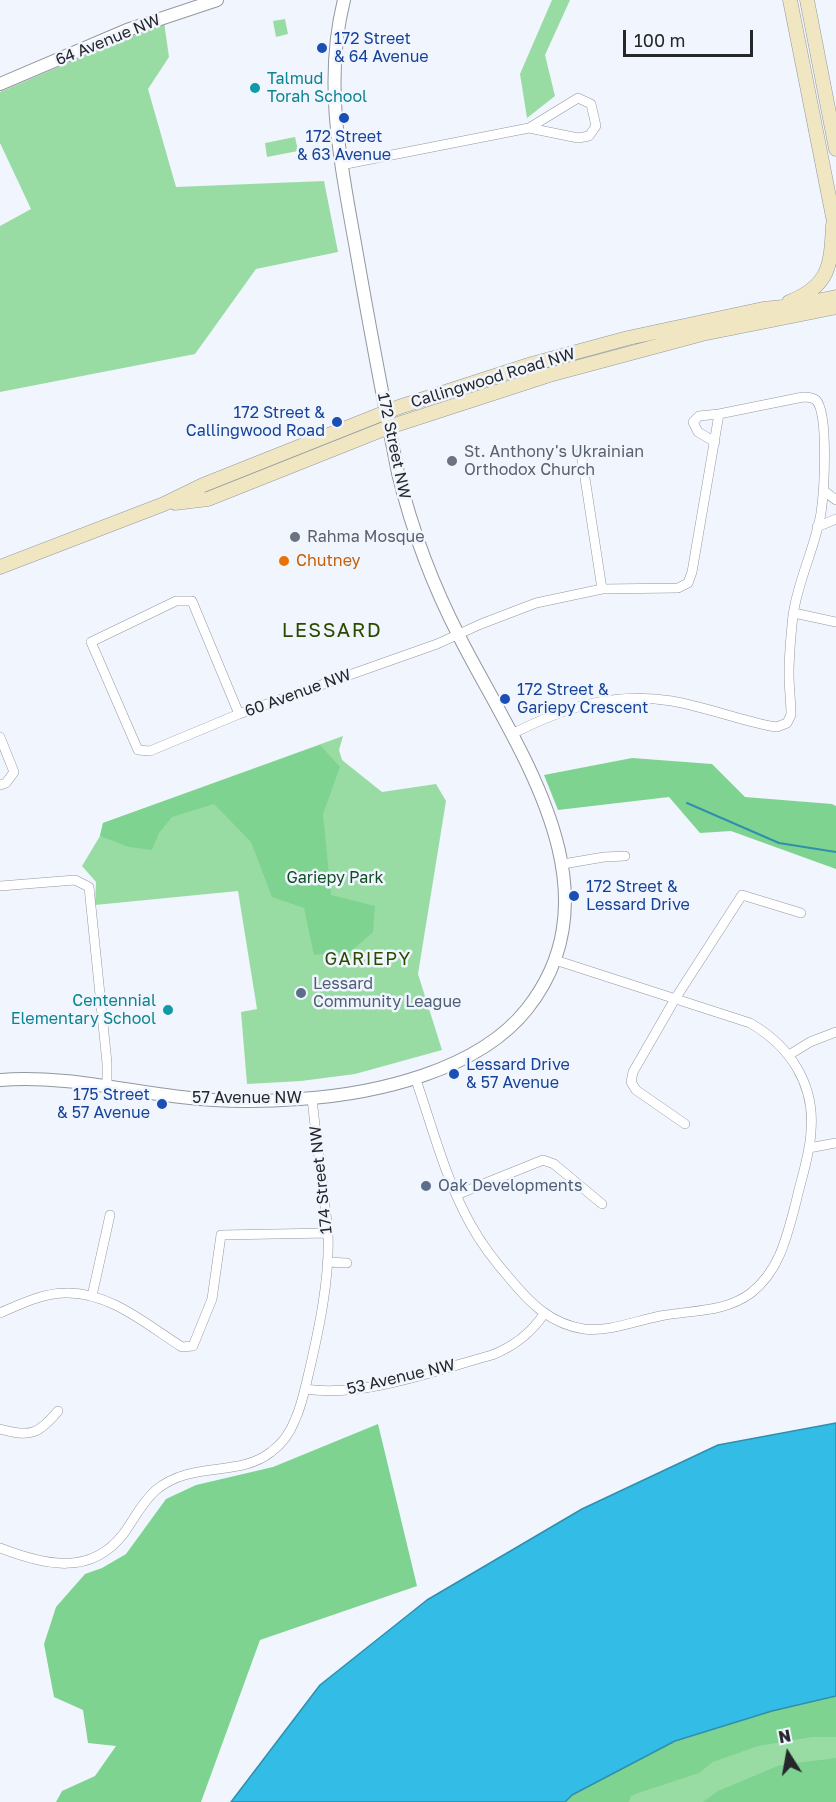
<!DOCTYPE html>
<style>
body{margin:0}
#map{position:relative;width:836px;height:1802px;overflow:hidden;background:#f1f5fe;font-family:"Golos Text",sans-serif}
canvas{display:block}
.north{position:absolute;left:758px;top:1724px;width:60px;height:60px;-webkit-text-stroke:4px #f1f5fe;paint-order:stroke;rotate:349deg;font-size:16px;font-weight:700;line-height:24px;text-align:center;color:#25272a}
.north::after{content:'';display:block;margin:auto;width:21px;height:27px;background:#25272a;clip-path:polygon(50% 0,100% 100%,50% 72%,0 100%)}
.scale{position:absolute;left:623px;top:30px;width:130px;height:27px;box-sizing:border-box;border:3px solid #25272a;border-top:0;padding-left:8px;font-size:18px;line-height:21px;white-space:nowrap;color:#25272a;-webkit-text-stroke:4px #f1f5fe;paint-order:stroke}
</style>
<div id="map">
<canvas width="836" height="1802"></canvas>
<div class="north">N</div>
<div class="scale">100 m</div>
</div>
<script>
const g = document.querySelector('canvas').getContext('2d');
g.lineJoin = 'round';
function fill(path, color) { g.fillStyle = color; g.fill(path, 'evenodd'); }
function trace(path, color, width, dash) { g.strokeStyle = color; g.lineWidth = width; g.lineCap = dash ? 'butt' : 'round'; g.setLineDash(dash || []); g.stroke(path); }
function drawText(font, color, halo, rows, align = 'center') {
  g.font = font + ' "Golos Text",sans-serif'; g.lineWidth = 5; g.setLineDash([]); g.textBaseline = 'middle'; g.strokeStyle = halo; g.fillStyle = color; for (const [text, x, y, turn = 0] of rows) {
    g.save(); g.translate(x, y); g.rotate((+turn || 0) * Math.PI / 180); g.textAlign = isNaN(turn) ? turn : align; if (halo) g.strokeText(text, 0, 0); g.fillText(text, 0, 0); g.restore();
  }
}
fill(new Path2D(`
 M552 0H570L545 55 555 96 527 118 520 74Z
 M285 19 288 34 276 37 273 21Z
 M164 22 169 57 148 89 176 187 324 181 338 252 256 269 195 354 0 392V226L31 209 0 143V92Z
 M295 137 298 151 267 157 265 143Z
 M343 736 339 750 342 760 382 792 436 784 446 801 418 974 442 1050 355 1074 301 1081 247 1084 241 1012 257 1009 238 891 95 905 96 882 82 866 100 836 103 823Z
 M836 1696V1802H565L572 1795 675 1741Z`), '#98dca4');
fill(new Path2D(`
 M320 745 340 767 323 814 331 895 375 906 373 932 351 951 314 955 304 908 272 897 251 842 214 804 172 817 159 833 152 850 129 847 100 836 103 823Z
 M632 758 712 764 745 797 832 804 836 806V869L731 831 700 833 669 797 558 810 544 775Z
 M378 1424 417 1586 260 1640 201 1802H56L62 1791 95 1776 116 1746 88 1743 83 1710 54 1697 44 1644 56 1607 85 1574 102 1568 126 1554 166 1499 196 1485 273 1467Z
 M836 1696V1737H812L758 1746 713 1762 699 1773 638 1793 631 1796 629 1802H565L572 1795 675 1741 772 1711Z
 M836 1758V1802H703L718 1791 780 1765Z`), '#7fd390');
const water = new Path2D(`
 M836 1423V1696L772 1711 675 1741 572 1795 565 1802H231L320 1685 427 1600 582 1509 718 1445Z`);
fill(water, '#33bce5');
trace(water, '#2f8fad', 1.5);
trace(new Path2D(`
 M687 803 779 843 836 852`), '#2f8fad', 2);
const minor = new Path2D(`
 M578 98 591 104 596 126 589 136 578 138 529 128Z
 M341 165 529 128
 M715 442 698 432 693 422 699 416 719 414
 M581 452 602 589
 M823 490 836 500
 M817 527 836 519
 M794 613 836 622
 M239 714 192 601H176L91 642 138 750 150 751 239 714 437 644 481 624 536 603 602 589 678 588 688 583 692 572 719 414 803 397C808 397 812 397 816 400 829 414 824 493 821 513 815 548 798 580 793 615 791 634 789 654 789 674 789 688 791 701 791 715L787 723 777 727 770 726C737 719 705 707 672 701 613 691 563 708 512 734
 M0 737 14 772 6 783 0 785
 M563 864 604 857 625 856
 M0 886 75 880 89 887 107 1063V1087
 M789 1055 810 1042 836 1032
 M415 1077C432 1126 446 1181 471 1225 482 1245 496 1263 511 1280 531 1304 551 1324 584 1329 609 1332 635 1321 660 1316 691 1310 724 1313 751 1293 780 1270 787 1236 796 1202 801 1179 810 1155 811 1131 815 1084 790 1046 750 1023L555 960
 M685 1124 636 1090 631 1082 633 1072 675 999 742 895 801 913
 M809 1148 836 1143
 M456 1195 543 1160 554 1164 602 1204
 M327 1262 347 1263
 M92 1296 110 1215
 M0 1313C21 1304 43 1293 66 1293 110 1292 147 1325 182 1347L193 1346 212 1299 221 1235 328 1233
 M305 1389C364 1398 436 1370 492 1355 515 1346 531 1333 544 1314
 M0 1429C30 1437 38 1435 58 1411
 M0 1548C44 1565 91 1577 124 1533 135 1518 142 1502 156 1490 192 1460 238 1478 271 1452 282 1444 290 1433 295 1420 302 1405 305 1388 309 1372 319 1329 330 1278 328 1233 327 1218 324 1203 323 1188 319 1158 315 1128 312 1098`);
const tertiary = new Path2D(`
 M0 84 127 30 217 0
 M0 1080C61 1075 121 1090 181 1097 220 1102 260 1102 300 1099 375 1094 478 1071 527 1009 622 889 516 748 460 638 433 586 412 530 398 473 383 398 369 324 356 249 341 165 323 83 344 0`);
const secondary = new Path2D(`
 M790 0 836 232
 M807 0 836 149
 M789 302C830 286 831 265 833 225
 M175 503 208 499 389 427 549 375 702 334 836 307
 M0 567 164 504 203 485 399 407 532 364 628 338 763 309 793 306 836 297`);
trace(minor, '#9397a0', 10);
trace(tertiary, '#9397a0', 14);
trace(secondary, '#9397a0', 15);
trace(minor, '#fff', 9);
trace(tertiary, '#fff', 12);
trace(secondary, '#f0e7c2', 14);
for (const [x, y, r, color] of [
 [322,48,6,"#1a4fb4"],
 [255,88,6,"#0f9aa8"],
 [344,118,6,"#1a4fb4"],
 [337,422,6,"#1a4fb4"],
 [452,461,6,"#6b7280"],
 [295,537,6,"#6b7280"],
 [284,561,6,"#e8710a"],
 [505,699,6,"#1a4fb4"],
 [574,896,6,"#1a4fb4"],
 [301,993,6,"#5c6f8a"],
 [168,1010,6,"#0f9aa8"],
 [454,1074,6,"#1a4fb4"],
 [162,1104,6,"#1a4fb4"],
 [426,1186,6,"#5c6f8a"]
]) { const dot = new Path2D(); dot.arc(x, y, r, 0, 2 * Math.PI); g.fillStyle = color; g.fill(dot); trace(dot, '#f1f5fe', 2); }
drawText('16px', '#164399', '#f1f5fe', [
 ["172 Street",334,39],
 ["& 64 Avenue",334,57],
 ["172 Street",344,137,"center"],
 ["& 63 Avenue",344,155,"center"],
 ["172 Street &",325,413,"right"],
 ["Callingwood Road",325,431,"right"],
 ["172 Street &",517,690],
 ["Gariepy Crescent",517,708],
 ["172 Street &",586,887],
 ["Lessard Drive",586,905],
 ["Lessard Drive",466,1065],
 ["& 57 Avenue",466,1083],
 ["175 Street",150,1095,"right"],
 ["& 57 Avenue",150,1113,"right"]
], 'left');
drawText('16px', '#25272a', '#f1f5fe', [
 ["64 Avenue NW",108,40,-22],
 ["Callingwood Road NW",493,378,-17],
 ["172 Street NW",394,446,78],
 ["60 Avenue NW",298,693,-20],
 ["57 Avenue NW",247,1098],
 ["174 Street NW",321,1180,-96],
 ["53 Avenue NW",401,1377,-13]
]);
drawText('16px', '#0d838f', '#f1f5fe', [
 ["Talmud",267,79],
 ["Torah School",267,97],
 ["Centennial",156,1001,"right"],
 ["Elementary School",156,1019,"right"]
], 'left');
drawText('16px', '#5b616d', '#f1f5fe', [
 ["St. Anthony's Ukrainian",464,452],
 ["Orthodox Church",464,470],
 ["Rahma Mosque",307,537]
], 'left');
drawText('16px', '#c56008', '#f1f5fe', [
 ["Chutney",296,561]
], 'left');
drawText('16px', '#0f4d23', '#f1f5fe', [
 ["Gariepy Park",335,878]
]);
drawText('16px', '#4e5e75', '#f1f5fe', [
 ["Lessard",313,984],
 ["Community League",313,1002],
 ["Oak Developments",438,1186]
], 'left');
g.letterSpacing = '1.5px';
drawText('18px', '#2c4900', '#f1f5fe', [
 ["GARIEPY",368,959]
]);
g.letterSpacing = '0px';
g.letterSpacing = '1.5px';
drawText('20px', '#2c4900', '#f1f5fe', [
 ["LESSARD",332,631]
]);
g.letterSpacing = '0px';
</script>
